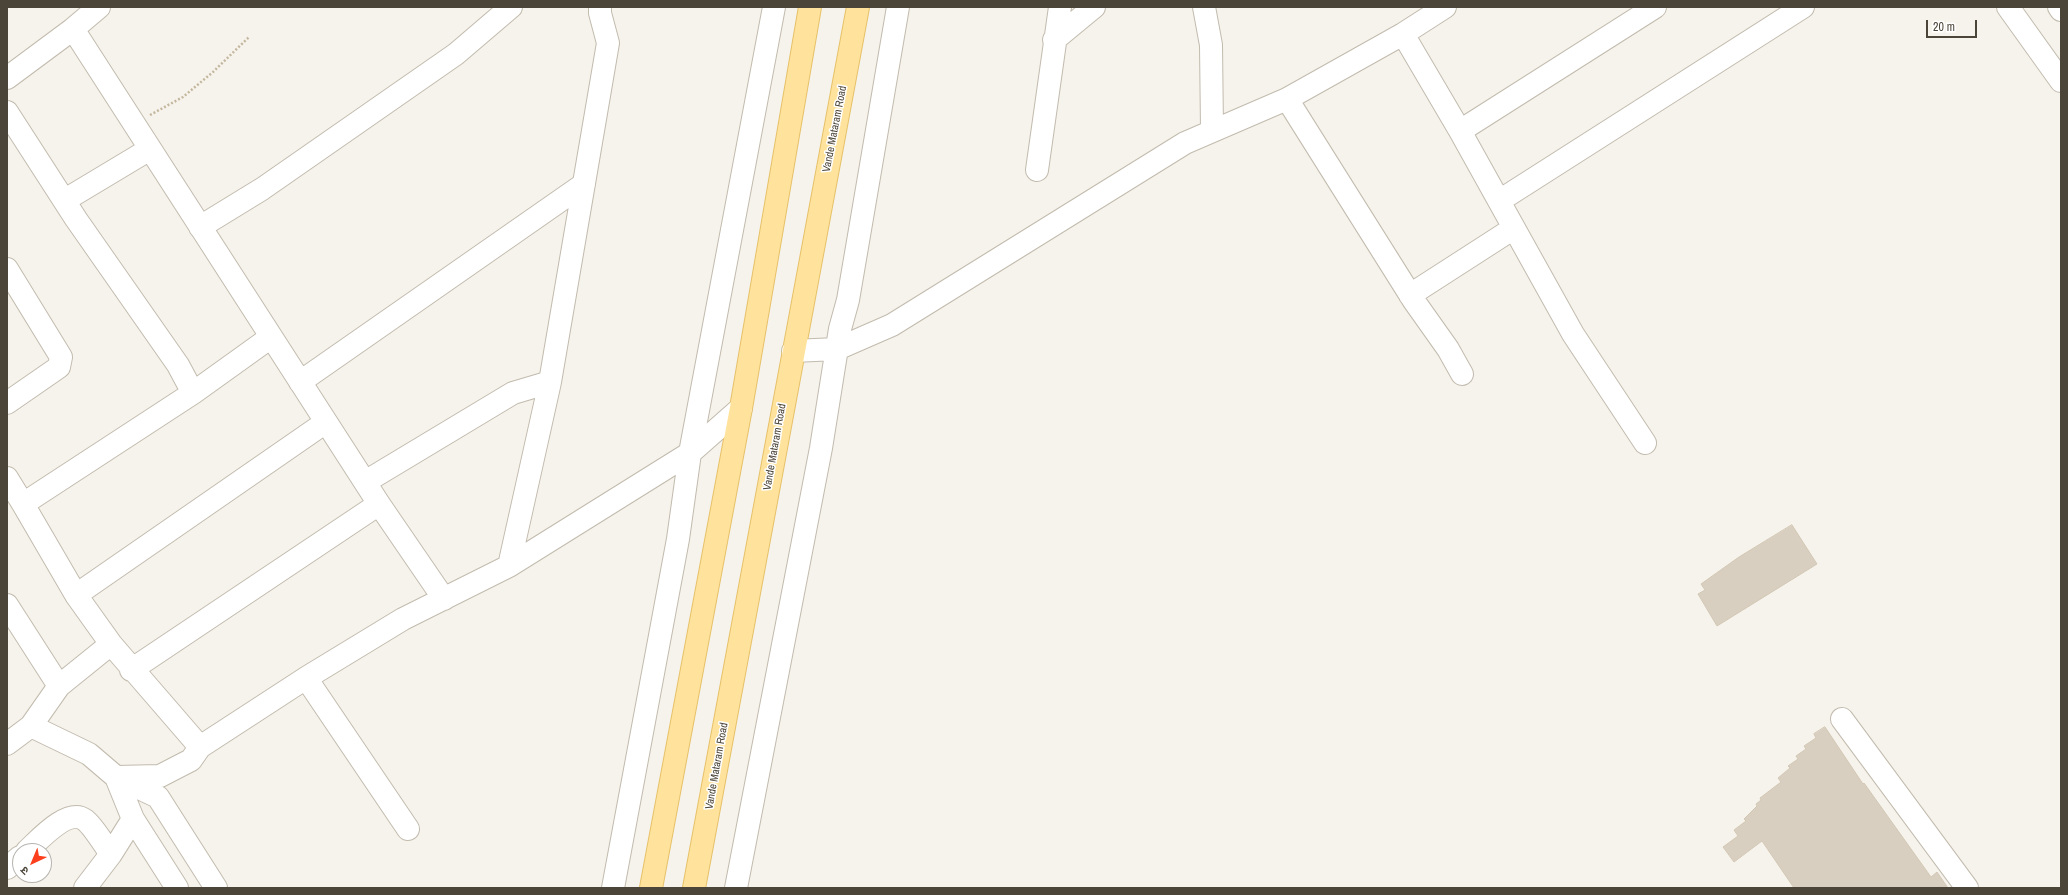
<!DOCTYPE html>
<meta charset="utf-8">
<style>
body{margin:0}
#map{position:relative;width:2068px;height:895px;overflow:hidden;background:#f6f3ec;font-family:"Archivo Narrow","Noto Sans Devanagari",sans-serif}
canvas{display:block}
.frame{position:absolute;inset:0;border:8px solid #4b4439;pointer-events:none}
.north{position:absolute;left:12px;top:843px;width:40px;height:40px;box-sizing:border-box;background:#fff;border:1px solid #b7b4b0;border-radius:50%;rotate:224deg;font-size:11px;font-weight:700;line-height:16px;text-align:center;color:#4b4439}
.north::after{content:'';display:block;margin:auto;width:14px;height:18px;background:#fc3f1d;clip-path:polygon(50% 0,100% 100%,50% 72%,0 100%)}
.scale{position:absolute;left:1926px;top:20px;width:51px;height:18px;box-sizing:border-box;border:2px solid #4b4439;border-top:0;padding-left:5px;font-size:12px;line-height:14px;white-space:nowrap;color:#4b4439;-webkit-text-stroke:3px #fff;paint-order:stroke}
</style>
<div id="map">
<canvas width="2068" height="895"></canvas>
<div class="frame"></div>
<div class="north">उ</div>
<div class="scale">20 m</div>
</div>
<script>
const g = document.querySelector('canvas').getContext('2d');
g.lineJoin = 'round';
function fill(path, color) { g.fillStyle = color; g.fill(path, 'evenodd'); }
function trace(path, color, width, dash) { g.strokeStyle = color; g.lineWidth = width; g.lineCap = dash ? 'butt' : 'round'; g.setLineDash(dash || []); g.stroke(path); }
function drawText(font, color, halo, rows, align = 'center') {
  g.font = font + ' "Archivo Narrow",sans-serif'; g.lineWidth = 3; g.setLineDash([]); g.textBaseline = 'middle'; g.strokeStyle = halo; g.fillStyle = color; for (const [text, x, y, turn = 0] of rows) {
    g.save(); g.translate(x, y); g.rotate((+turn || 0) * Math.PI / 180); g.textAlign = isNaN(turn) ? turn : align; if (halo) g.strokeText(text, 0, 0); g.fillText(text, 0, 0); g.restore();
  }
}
const building = new Path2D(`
 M1792 525 1817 564 1717 626 1698 594 1705 590 1701 584 1739 557Z
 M1825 727 1863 784 1864 783 1931 877 1937 872 1948 888H1794L1762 841 1734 862 1723 847 1738 836 1734 830 1746 821 1744 819 1757 806 1756 804 1761 800 1760 798 1781 782 1778 778 1790 768 1788 766 1798 759 1796 756 1806 749 1804 746 1816 738 1814 734Z`);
fill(building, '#d8cfc1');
trace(building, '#d3c7b4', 1);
const minor = new Path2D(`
 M1204 7 1211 45 1212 130
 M2008 7 2061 81
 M2059 7 2061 10
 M73 29 379 504 444 599
 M1403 34 1460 131 1573 334 1645 443
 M1054 40 1094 7
 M7 78 73 29 99 7
 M1287 99 1414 301 1448 349 1462 374
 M7 112 76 219 178 365 193 393 23 504 76 595 111 644 200 747
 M1460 131 1655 7
 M1037 170 1060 7
 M65 200 150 149
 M1499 201 1803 7
 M200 227 262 189 456 54 511 7
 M7 269 61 357 59 367 7 403
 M1410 295 1514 228
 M793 351 837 349 892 325 1185 143 1287 99 1403 34 1445 7
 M300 382 584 184
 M193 393 271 337
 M7 478 23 504
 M365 482 513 393 550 382
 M509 566 550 382 608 43 600 13V7
 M76 595 326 422
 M7 605 59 686
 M131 670 379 504
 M306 678 408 829
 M1842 719 1967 888
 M31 726 89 754 116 777 160 776 191 760 200 747 306 678 403 619 509 566 690 453 741 408
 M7 744 31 726 59 686 111 644
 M27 851C39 840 68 807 85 820 94 827 104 845 111 854
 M7 868 20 857
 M85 888 111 854 133 819
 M177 888 133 819 116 777 158 797 216 888
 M613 888 678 539 690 453 774 7
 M736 888 821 448 840 329 848 300 898 7`);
const major = new Path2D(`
 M651 888 741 408 810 7
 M694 888 858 7`);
trace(minor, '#c2bbae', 24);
trace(major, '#e6c16a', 24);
trace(new Path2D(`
 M150 115 183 97 213 72 249 37`), '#c4b79f', 2.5, [2, 2]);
trace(minor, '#fff', 22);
trace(major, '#ffe39c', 22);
drawText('11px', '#4b4439', '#fff', [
 ["Vande Mataram Road",835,129,-79],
 ["Vande Mataram Road",775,447,-80],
 ["Vande Mataram Road",717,766,-80]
]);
</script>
